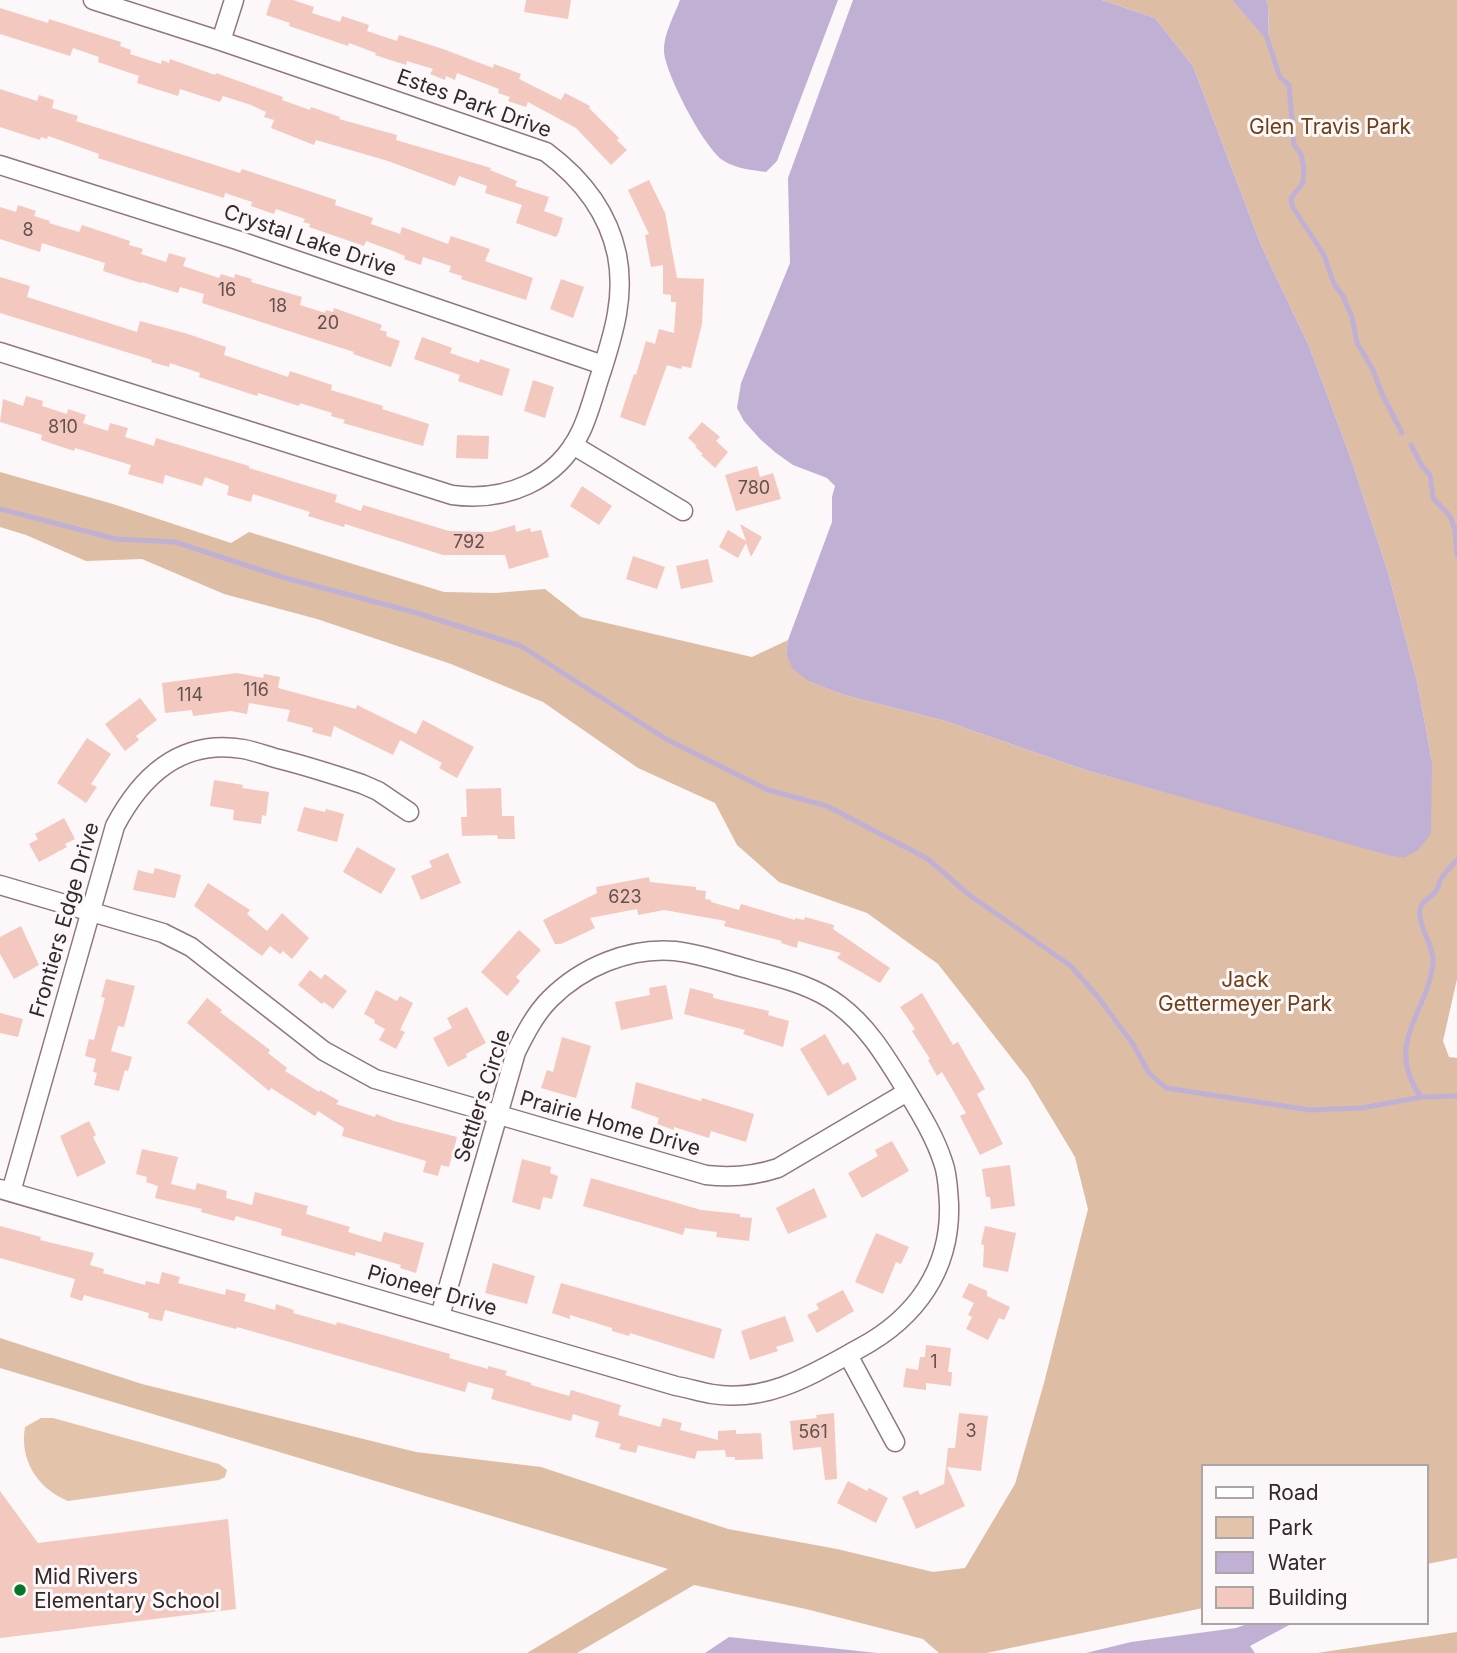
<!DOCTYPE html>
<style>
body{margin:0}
#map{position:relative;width:1457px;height:1653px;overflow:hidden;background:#fcf7f8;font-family:Inter,sans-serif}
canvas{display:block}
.legend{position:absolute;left:1201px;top:1464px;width:228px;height:161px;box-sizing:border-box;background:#fcf7f8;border:2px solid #aba5a6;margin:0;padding:9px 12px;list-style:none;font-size:21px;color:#32292b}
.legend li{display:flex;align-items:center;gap:14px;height:35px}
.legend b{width:35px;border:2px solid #aba5a6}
</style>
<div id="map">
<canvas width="1457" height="1653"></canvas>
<ul class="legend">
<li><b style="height:9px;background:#fff"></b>Road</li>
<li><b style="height:19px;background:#e3c3a9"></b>Park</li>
<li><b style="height:19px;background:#c0b1d4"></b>Water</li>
<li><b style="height:19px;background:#f3c8bf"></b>Building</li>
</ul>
</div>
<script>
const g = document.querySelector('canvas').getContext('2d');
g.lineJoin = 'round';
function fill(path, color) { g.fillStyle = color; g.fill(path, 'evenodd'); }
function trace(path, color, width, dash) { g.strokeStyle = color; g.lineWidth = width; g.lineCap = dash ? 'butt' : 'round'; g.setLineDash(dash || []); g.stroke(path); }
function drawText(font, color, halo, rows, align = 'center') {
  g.font = font + ' Inter,sans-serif'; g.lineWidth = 6; g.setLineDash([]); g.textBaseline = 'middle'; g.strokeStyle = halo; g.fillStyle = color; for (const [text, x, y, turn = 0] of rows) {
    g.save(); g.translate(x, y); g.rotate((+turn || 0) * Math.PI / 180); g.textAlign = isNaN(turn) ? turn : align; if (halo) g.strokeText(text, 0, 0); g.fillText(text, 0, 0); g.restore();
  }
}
fill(new Path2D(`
 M41 1418H53L219 1464 227 1470 225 1477 219 1480 68 1501C38 1489 19 1460 25 1427Z`), '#e3c3a9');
fill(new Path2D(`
 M1102 0H1232L1269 42 1268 5 1266 0H1457V979L1443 1041 1449 1057 1457 1058V1558L1427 1564V1466H1203V1608L986 1653H939L923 1639 806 1609 694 1585 577 1653H527L668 1569 0 1368V1338L142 1384 416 1452 541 1467 728 1529 837 1549 933 1572 965 1568 1015 1484 1044 1383 1088 1209 1075 1157 1028 1079 938 964 867 913 779 882 737 845 715 803 638 768 543 702 451 664 317 619 224 594 142 559 86 561 26 535 0 527V472L113 504 231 543 249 532 444 592 495 593 545 589 581 617 752 657 788 640 786 654 810 682 844 695 945 721 1085 770 1404 858 1432 761 1417 681 1388 572 1350 456 1309 346 1261 245 1193 66 1155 18Z
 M1457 1632V1653H1317Z`), '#ddbda3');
fill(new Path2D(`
 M680 0H838L777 161 766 172C752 170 737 169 724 161 705 150 666 75 664 52 663 35 674 16 680 0Z
 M853 0H1102L1155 18 1193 66 1261 245 1309 346 1350 456 1388 572 1417 681 1432 761 1431 834 1418 850 1404 858 1388 855 1085 770 945 721 844 695 810 682 793 669 786 654 788 640 832 522V497L835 486 827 478 793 465 776 453 760 439 744 421 737 408 741 383 790 263 788 178Z
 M1232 0H1266L1268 5 1269 43Z
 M1250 1623H1293L1250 1646 1255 1653H1086L1131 1642 1236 1628Z
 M729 1637 877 1653H879H705Z`), '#c0b1d4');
trace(new Path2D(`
 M1267 38 1280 77 1289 85 1294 145 1301 154 1304 168 1303 183 1291 198 1292 206 1324 255 1334 284 1343 296 1352 317 1357 343 1373 370 1382 394 1402 433
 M1411 445 1422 466 1430 475 1433 498 1450 516 1455 529 1457 555
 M0 509 116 539 175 542 282 577 417 613 521 646 666 739 768 790 827 806 928 859 968 894 1071 966 1098 997 1133 1044 1149 1073 1166 1088 1310 1110 1362 1108 1421 1097 1457 1096
 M1421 1097C1383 1044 1427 1014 1433 964 1435 945 1414 921 1421 906 1424 900 1432 897 1436 891 1439 887 1438 886 1440 881 1444 873 1451 867 1457 860`), '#c0b1d4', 5);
fill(new Path2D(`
 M271 0H293L314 7 312 13 340 22 342 16 369 25 367 31 397 41 399 35 443 49 493 68 494 64 521 74 519 79 561 100 565 93 590 106 589 108 619 138 617 140 627 150 611 165 576 128 528 102 526 107 508 101 510 97 498 93 499 89 457 73 455 80 446 76 445 80 430 74 433 69 407 61 406 65 375 55 376 53 349 43 348 46 289 26 290 23 266 15Z
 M526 0H571L568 19 524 12Z
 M0 8 48 23 49 19 121 42 120 46 131 50 130 54 161 64 162 60 169 63 170 59 215 75 216 73 283 97 282 100 310 110 311 107 340 117 339 119 397 135 396 140 491 168 490 170 517 181 515 186 549 197 544 211 563 218 559 232 556 237 516 223 522 205 485 193 487 186 459 176 455 186 388 161 316 140 314 145 271 128 274 120 264 117 266 112 251 105 223 96 220 102 180 89 178 96 137 83 139 76 98 62 99 57 73 48 70 56 0 34Z
 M0 89 37 101 39 95 54 100 52 108 78 116 76 121 240 173 242 169 336 200 335 205 373 218 371 224 400 234 402 227 448 244 451 236 490 249 485 261 533 278 526 300 461 279 462 276 449 272 451 266 423 257 421 265 404 259 405 256 393 251 366 241 364 246 309 227 310 224 303 222 305 219 276 209 274 214 251 206 252 202 225 193 224 198 98 158 99 154 77 146 48 136 47 139 41 137 40 140 0 127Z
 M649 180 665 213 677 278 704 279 702 324 691 368 682 366 681 369 667 365 645 426 620 417 634 374 636 375 646 341 655 344 659 329 674 333 676 302H671V295L663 294V265L651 267 645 235 649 234 628 190Z
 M18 205 36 211 34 216 50 221 49 223 79 232 82 225 130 241 129 245 143 249 141 254 166 262 169 253 186 258 183 266 219 278 221 274 234 278 235 274 252 279 251 282 302 297 300 305 325 313 326 310 333 312 334 308 382 325 380 330 387 332 386 336 400 341 391 367 353 354 354 352 202 303 204 294 180 287 178 293 142 282 141 283 103 271 105 263 42 243 40 252 0 239V207L16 212Z
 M0 277 30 286 27 297 137 332 140 321 188 334 226 347 224 355 288 377 290 371 332 385 331 390 383 406 382 409 429 424 423 446 343 423 345 420 331 416 332 413 300 403 299 406 258 393 257 396 199 377 200 373 170 363 169 367 151 362 152 360 0 313Z
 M561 279 584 287 573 318 550 309Z
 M422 337 452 348 450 353 479 363 480 359 510 369 502 396 458 381 460 375 414 359Z
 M533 380 554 387 545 418 524 411Z
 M26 396 43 401 42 406 67 414 68 409 86 415 83 423 108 431 110 423 128 428 125 437 154 446 156 438 249 466V468L337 495 335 502 361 511 363 505 449 531 491 532 515 525 516 532 530 528 531 532 541 530 549 557 509 569 505 555H443L345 524 344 527 308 516 310 512 253 494 251 502 227 495 229 486 205 477 202 486 165 475 163 484 128 474 131 465 75 448 74 451 41 440 42 435 0 422 3 399 23 406Z
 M702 422 720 437 716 441 728 452 715 468 701 455 703 454 695 447 697 446 688 438Z
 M457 435 489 436 488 459 456 458Z
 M757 466 760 477 773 473 781 499 736 511 725 475Z
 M582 486 612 506 599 525 570 506Z
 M740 524 762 537 751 557 746 543 738 558 719 547 728 530 746 541Z
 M633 556 665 567 657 589 626 579Z
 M708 559 713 582 681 589 676 566Z
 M237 673 263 678 264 674 280 677 278 688 356 709 357 705 416 734 423 720 474 747 457 778 439 768 442 763 400 740 393 755 334 726 331 737 312 732 313 728 287 721 290 710 249 703 247 714 231 711 193 716 192 710 165 713 162 683Z
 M140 698 157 720 136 736 139 740 125 751 105 724Z
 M87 738 111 754 91 784 97 787 86 803 57 783Z
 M214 780 243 785 242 788 269 792 266 816 262 815 261 824 233 820 234 810 210 806Z
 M501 788 502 816H514L515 839H498L497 835 462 836 461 817H467L466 789Z
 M304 807 325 812 326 809 344 814 337 842 297 831Z
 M64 818 75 839 65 844 67 847 39 862 29 844 38 839 35 834Z
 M357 847 396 869 381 894 343 872Z
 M448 853 461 883 421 900 411 876 432 867 429 861Z
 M155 868 181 875 175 898 133 890 138 870 153 874Z
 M649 877 650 882 696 887V890L706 891 705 899 711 900V902L739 910 741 904 795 920V918L804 920 805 917 834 925 833 929 890 968 880 983 837 958 841 953 798 941 797 948 781 943 782 941 724 926 726 921 664 910 638 915 637 909 590 918 595 928 561 944H555L543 920 597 893 596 887Z
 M208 883 250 910 247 914 267 931 282 913 309 938 292 959 283 951 280 954 270 946 262 956 194 906Z
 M21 926 39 965 14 979 0 954V937Z
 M519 930 541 950 516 977 520 981 507 996 481 972Z
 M310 970 321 979 325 974 347 991 333 1009 324 1002 322 1004 298 985Z
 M106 979 135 986 124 1027 118 1026 111 1051 132 1057 128 1071 125 1070 119 1091 94 1085 97 1073 93 1072 96 1059 85 1056 89 1039 94 1040 105 998 101 997Z
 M666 985 673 1019 621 1030 615 1002 650 995 649 988Z
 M690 988 713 994V998L769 1011 768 1015 789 1021 783 1047 743 1034 745 1030 684 1014Z
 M376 990 397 1001 400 996 413 1003 400 1030 405 1032 396 1049 379 1040 385 1029 374 1023 375 1020 364 1014Z
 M922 993 953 1045 958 1042 985 1089 977 1094 1003 1144 980 1155 960 1116 966 1113 942 1072 937 1076 928 1060 930 1059 912 1031 915 1029 900 1007Z
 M207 998 222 1010 220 1012 270 1050 268 1053 287 1068 285 1071 319 1092 320 1090 339 1101 336 1104 375 1117 376 1114 394 1121 457 1137 449 1167 441 1165 438 1176 423 1172 426 1161 342 1136 344 1128 318 1111 315 1116 271 1088 269 1091 187 1023Z
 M467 1007 486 1043 466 1054 467 1057 448 1067 433 1038 452 1028 447 1018Z
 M0 1013 23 1019 18 1037 0 1033Z
 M825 1034 843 1065 848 1062 857 1079 828 1096 800 1049Z
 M562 1037 591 1046 576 1098 541 1088 547 1070 553 1072Z
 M636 1082 701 1101 702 1098 754 1114 746 1142 711 1131 709 1138 674 1127V1130L657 1124 659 1118 631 1108Z
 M89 1121 96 1135 93 1137 106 1163 77 1177 60 1136Z
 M892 1141 909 1171 862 1198 848 1173 878 1156 875 1150Z
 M142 1149 178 1157 171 1184 195 1190 197 1183 227 1191 226 1198 252 1205 255 1192 308 1206 306 1214 350 1227 348 1232 381 1242 384 1232 424 1243 416 1273 400 1268 401 1265 356 1252 355 1256 281 1235 282 1229 236 1216 234 1221 201 1212 202 1209 155 1198 158 1186 146 1182 147 1177 136 1174Z
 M522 1159 551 1167 550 1173 558 1176 552 1199 543 1197 540 1210 512 1202Z
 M1010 1165 1015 1206 991 1209 990 1197H986L982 1169Z
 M591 1178 701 1210 740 1214V1217L752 1218 749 1241 716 1237 717 1232 685 1228 683 1235 583 1206Z
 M814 1188 827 1217 788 1234 776 1208Z
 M0 1226 41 1237 40 1240 94 1253 90 1265 104 1269 103 1273 145 1285 146 1281 159 1284 162 1272 180 1277 178 1283 225 1295 226 1289 246 1294 244 1301 275 1310 276 1304 294 1310 293 1313 336 1325 337 1322 450 1354 449 1358 488 1369V1366L507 1371 505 1375 531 1383V1385L569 1396 571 1390 621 1405 618 1415 660 1427 663 1418 682 1423 680 1430 718 1440V1431L736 1430V1434L761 1433 763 1459 735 1460V1457H726L725 1450 697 1451 695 1459 638 1445 636 1453 619 1449 621 1444 595 1437 599 1422 573 1414 571 1421 491 1399 494 1389 468 1382 465 1392 237 1327 236 1329 165 1310 162 1321 148 1318 149 1313 84 1295 82 1301 70 1297 75 1279 0 1258Z
 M985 1226 1016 1233 1008 1272 983 1267 984 1245 981 1244Z
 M876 1233 909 1247 901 1264 896 1262 883 1294 855 1282Z
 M493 1263 535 1276 527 1304 485 1293Z
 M561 1283 722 1329 714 1359 630 1333 629 1336 612 1331V1328L570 1315V1319L552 1313Z
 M969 1283 987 1291V1296L1010 1307 1004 1320 999 1318 988 1340 966 1329 972 1317 968 1315 974 1303 962 1297Z
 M843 1290 854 1311 817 1333 807 1315 819 1309 816 1304Z
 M785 1316 794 1341 776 1347 778 1351 750 1360 741 1331Z
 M926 1345 951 1348 948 1372H952L951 1386 926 1383V1390L903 1387 906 1368 918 1370 920 1357H925Z
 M834 1413 837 1479 825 1480 821 1447 793 1450 790 1421 817 1418 816 1415Z
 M959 1413 988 1416 981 1471 947 1467 965 1506 916 1529 902 1497 918 1490 920 1495 944 1484 948 1448H955Z
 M848 1481 867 1491 869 1488 888 1498 876 1523 837 1503Z
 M0 1491 38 1543 228 1519 236 1609 0 1638Z`), '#f3c8bf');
const minor = new Path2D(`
 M221 41 234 0
 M0 165 237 240 603 365
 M0 352 452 495C505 502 557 482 581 431 590 412 595 390 602 370 614 332 625 296 617 255 608 212 581 178 546 152L221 41 93 0
 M573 445 683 511
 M0 885 163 933 191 947 324 1051 375 1079 706 1175C732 1178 754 1176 778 1168L907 1092
 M0 1189 676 1386C688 1388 700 1392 712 1394 768 1403 813 1374 860 1348 916 1318 951 1269 949 1204 948 1191 948 1175 943 1162 934 1134 917 1108 902 1083 884 1054 867 1026 839 1005 815 986 781 978 752 970 726 963 701 954 675 951 629 947 582 967 550 999 535 1014 525 1034 516 1052L440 1316
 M11 1192 115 826C142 775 181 739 243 749 255 751 267 756 279 759 307 766 335 775 362 784L378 791 409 812
 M848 1355 895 1442`);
trace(minor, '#8f787d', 21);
trace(minor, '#fff', 18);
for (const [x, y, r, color] of [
 [20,1590,7,"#04772b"]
]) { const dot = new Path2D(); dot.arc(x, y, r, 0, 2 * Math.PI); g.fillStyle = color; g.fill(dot); trace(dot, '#fcf7f8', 2.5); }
drawText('18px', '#625150', null, [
 ["8",28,231],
 ["16",227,291],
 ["18",278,307],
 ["20",328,324],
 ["810",63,428],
 ["780",754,489],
 ["792",469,543],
 ["116",256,691],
 ["114",190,696],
 ["623",625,898],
 ["1",934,1363],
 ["3",971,1432],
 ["561",813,1433]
]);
drawText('21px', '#32292b', '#fcf7f8', [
 ["Estes Park Drive",474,104,20],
 ["Crystal Lake Drive",310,241,19],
 ["Frontiers Edge Drive",65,920,-74],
 ["Settlers Circle",483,1096,-72],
 ["Prairie Home Drive",610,1124,16],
 ["Pioneer Drive",432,1291,16]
]);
drawText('21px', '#6c4118', '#fcf7f8', [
 ["Glen Travis Park",1330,128],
 ["Jack",1245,981],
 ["Gettermeyer Park",1245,1005]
]);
drawText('21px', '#32292b', '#fcf7f8', [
 ["Mid Rivers",34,1578],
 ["Elementary School",34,1602]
], 'left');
</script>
